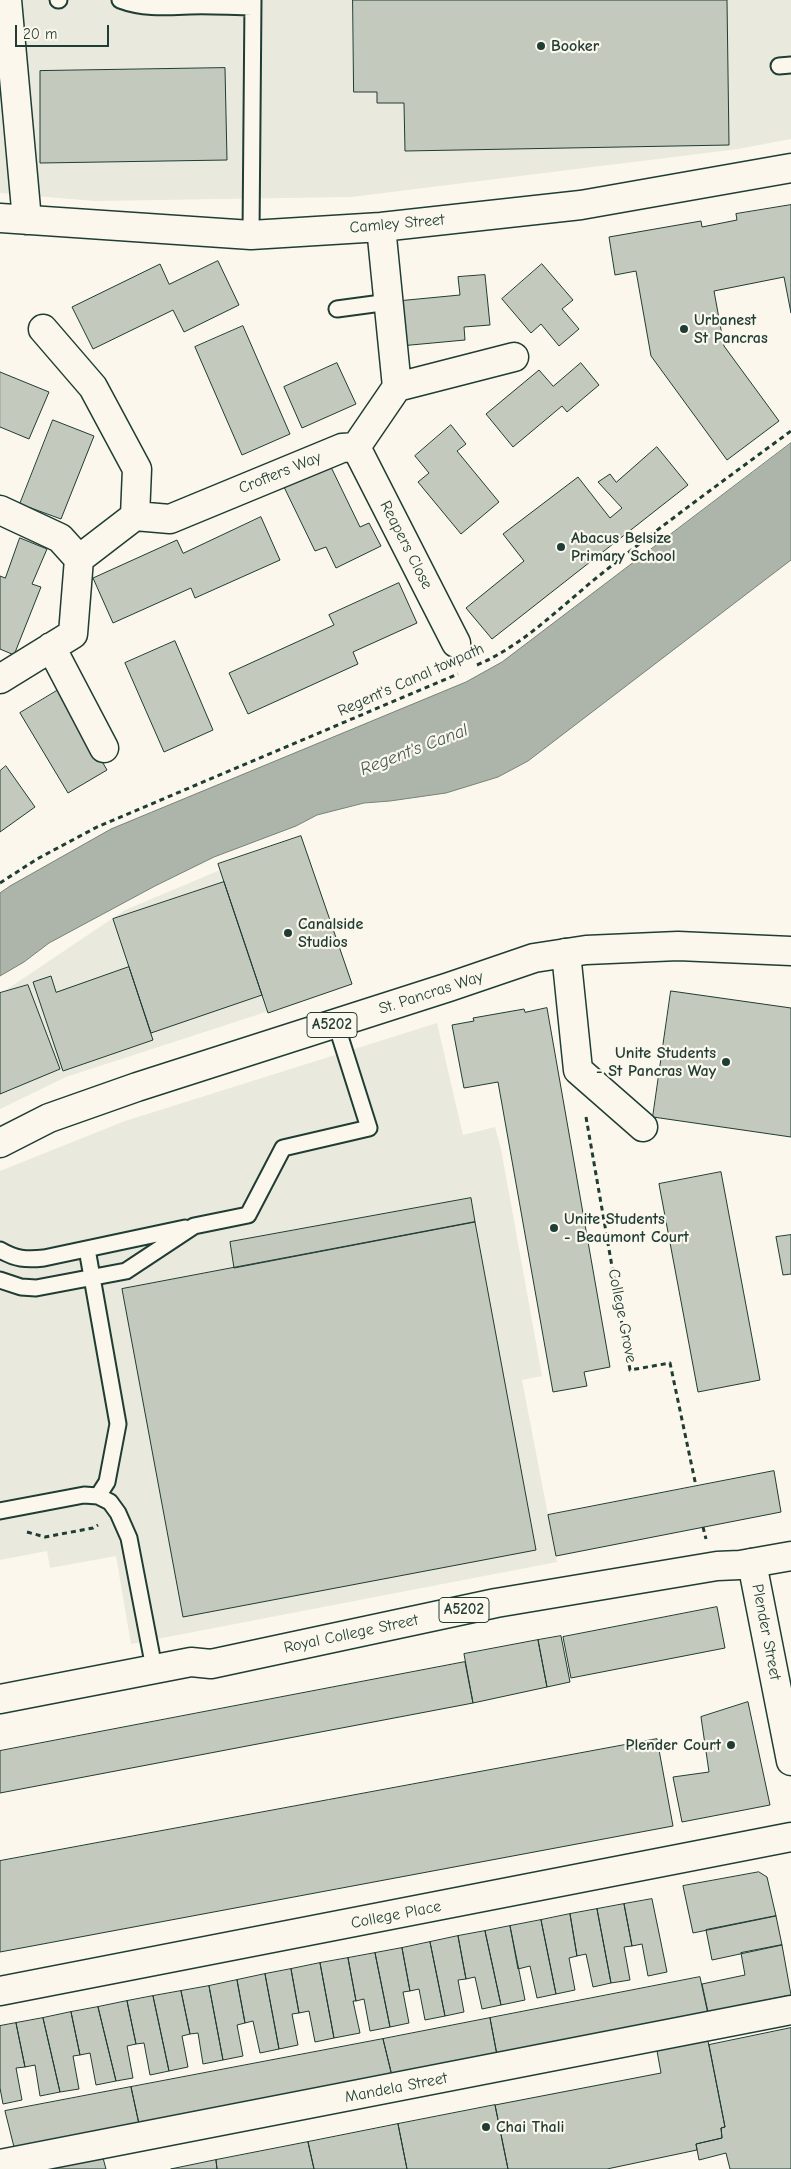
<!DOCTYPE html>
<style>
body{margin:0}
#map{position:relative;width:791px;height:2169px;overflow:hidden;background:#fbf7ec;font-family:"Comic Neue",sans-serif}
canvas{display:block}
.scale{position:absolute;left:15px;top:25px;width:94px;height:22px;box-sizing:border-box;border:2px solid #1f3d34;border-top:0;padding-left:6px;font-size:15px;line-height:18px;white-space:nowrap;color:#1f3d34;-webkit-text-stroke:4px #fbf7ec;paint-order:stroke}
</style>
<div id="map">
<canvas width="791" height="2169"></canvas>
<div class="scale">20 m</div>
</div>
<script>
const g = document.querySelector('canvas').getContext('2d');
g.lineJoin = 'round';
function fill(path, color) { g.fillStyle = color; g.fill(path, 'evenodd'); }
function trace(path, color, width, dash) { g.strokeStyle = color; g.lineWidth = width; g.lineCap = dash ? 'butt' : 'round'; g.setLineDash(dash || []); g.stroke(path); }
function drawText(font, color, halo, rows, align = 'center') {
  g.font = font + ' "Comic Neue",sans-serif'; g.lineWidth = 4.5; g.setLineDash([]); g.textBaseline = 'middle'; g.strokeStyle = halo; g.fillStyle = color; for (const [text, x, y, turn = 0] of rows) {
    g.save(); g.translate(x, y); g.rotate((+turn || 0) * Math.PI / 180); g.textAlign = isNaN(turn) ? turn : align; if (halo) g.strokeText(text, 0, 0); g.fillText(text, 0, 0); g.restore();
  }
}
fill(new Path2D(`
 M0 0H791V139L738 149 351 197 95 201 0 193Z
 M301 836 352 984 66 1077 0 1109V994L125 910Z
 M437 1023 463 1135 495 1127 501 1149 542 1376 522 1380 557 1562 131 1644 116 1556 50 1568 47 1551 0 1560V1171L125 1121Z`), '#eae9de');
const water = new Path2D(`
 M791 443V560L528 761 498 777 446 793 390 801 364 803 317 815 296 826 214 857 155 886 49 943 24 962 0 976V893L10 886 111 829 466 682 502 662Z`);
fill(water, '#adb4aa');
trace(water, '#74847b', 1);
const building = new Path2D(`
 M353 0H727L729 145 405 151 404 103H377V92H354Z
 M225 68 227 160 40 163V71Z
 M791 205V313L784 277 714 291 724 346 779 421 727 460 651 356 636 271 615 275 609 237 701 221 702 227 737 220 736 214Z
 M218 261 239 305 184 332 173 310 93 349 72 307 160 264 169 284Z
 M542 264 573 300 562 309 579 329 559 346 541 324 531 333 502 299Z
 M485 275 490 325 464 327 465 340 400 346 397 301 460 295 458 277Z
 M243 326 290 434 242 455 195 347Z
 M337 363 356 404 302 428 284 387Z
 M581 363 599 385 567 412 562 406 513 447 486 414 539 370 553 386Z
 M0 372 49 392 29 439 0 427Z
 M53 420 94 436 61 519 20 504Z
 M451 425 466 444 457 451 499 502 461 534 418 482 429 473 415 456Z
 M657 447 688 485 492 639 466 608 524 561 503 534 578 477 610 518 622 508 598 482 610 474 616 482Z
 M330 465 360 527 369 523 381 546 336 568 326 547 315 551 284 487Z
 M261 517 280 560 195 598 191 588 113 623 93 578 177 540 183 553Z
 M20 538 47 549 32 584 41 587 14 655 0 649V576L5 578Z
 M399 583 417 623 353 652 358 664 248 714 229 673 334 625 329 615Z
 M175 641 213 730 164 752 125 663Z
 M60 689 107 770 68 793 20 713Z
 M6 766 35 807 0 832V771Z
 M301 836 352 984 268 1013 218 864Z
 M224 882 262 995 151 1033 113 919Z
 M129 967 153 1040 63 1071 33 982 51 976 56 992Z
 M28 985 60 1069 0 1094V993Z
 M671 991 791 1008V1137L653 1117Z
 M547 1008 610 1367 584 1372 587 1386 553 1392 498 1082 464 1088 452 1025 474 1021 473 1018 524 1009 525 1012Z
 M721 1172 760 1380 698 1392 659 1184Z
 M471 1198 475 1222 234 1268 230 1242Z
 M475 1222 536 1550 183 1617 122 1289Z
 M791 1235V1274L783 1275 776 1237Z
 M774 1471 781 1512 556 1556 548 1515Z
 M717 1607 725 1648 571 1678 563 1637Z
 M561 1636 570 1682 547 1687 538 1640Z
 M538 1640 547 1687 473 1703 464 1654Z
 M465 1662 473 1703 0 1793V1751Z
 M748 1702 770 1805 682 1822 673 1777 709 1772 701 1717Z
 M657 1739 673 1826 0 1952V1861Z
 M759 1872 767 1877 776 1916 693 1933 683 1886Z
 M652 1899 667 1972 648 1976 642 1944 632 1946 624 1904Z
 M624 1904 632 1946 624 1947 630 1980 611 1983 597 1909Z
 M597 1909 611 1983 593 1987 586 1954 577 1956 570 1914Z
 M570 1914 577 1956 569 1958 575 1990 556 1994 541 1920Z
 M776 1916 782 1945 712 1960 706 1930Z
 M541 1920 556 1994 537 1998 530 1966 518 1969 510 1926Z
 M510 1926 525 2000 501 2005 485 1931Z
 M485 1931 501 2005 482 2009 475 1977 466 1979 458 1936Z
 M458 1936 466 1979 458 1980 464 2012 445 2016 430 1942Z
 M430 1942 445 2016 425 2020 419 1989 410 1991 402 1948Z
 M782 1945 791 1995 708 2012 702 1984 745 1975 741 1953Z
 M402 1948 410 1991 403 1992 409 2023 390 2027 375 1953Z
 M375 1953 390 2027 370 2031 364 1999 356 2001 348 1958Z
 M348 1958 356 2001H353L360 2033 334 2038 320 1963Z
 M320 1963 334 2038 315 2042 309 2011 299 2013 291 1969Z
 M291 1969 299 2013 292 2014 298 2045 279 2049 265 1974Z
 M265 1974 279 2049 260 2053 253 2021 245 2023 237 1980Z
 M700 1977 708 2014 497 2055 490 2018Z
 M237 1980 245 2023 237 2025 243 2056 223 2060 209 1986Z
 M209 1986 223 2060 203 2064 198 2033 190 2034 181 1991Z
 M181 1991 190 2034 182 2036 188 2067 169 2071 153 1996Z
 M153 1996 169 2071 150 2075 144 2043 136 2044 127 2001Z
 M127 2001 136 2044 127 2046 133 2078 116 2081 98 2007Z
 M98 2007 116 2081 96 2085 90 2053 80 2055 71 2012Z
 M71 2012 80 2055 73 2056 79 2089 60 2092 43 2018Z
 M43 2018 60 2092 40 2096 35 2065 25 2067 16 2023Z
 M490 2018 497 2055 392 2076 383 2039Z
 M16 2023 25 2067 16 2068 22 2100 3 2104 0 2088V2026Z
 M791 2028V2169H730L726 2153 699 2160 696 2144 722 2138 721 2128 725 2127 709 2045Z
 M383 2039 392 2076 139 2124 131 2087Z
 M708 2041 725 2127 721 2128 722 2138 696 2144 697 2150 607 2169H508L495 2105 661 2073 657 2051Z
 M131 2087 139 2124 14 2147 5 2111Z
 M495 2105 508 2169H407L398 2124Z
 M398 2124 407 2169H314L308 2142Z
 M308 2142 314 2169H217L216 2160Z
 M103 2158 106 2169H56L55 2164Z
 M216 2160 217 2169H171Z`);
fill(building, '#c4c9be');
trace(building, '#1f3d34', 1);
const service = new Path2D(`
 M58 0H59
 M120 0C144 9 166 7 190 6 211 5 232 7 253 7
 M779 66 791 65
 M251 235 253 0
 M337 309 389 302
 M87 1249 118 1424 107 1482 98 1496
 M0 1250C15 1259 26 1260 44 1258L185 1228
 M0 1280 21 1287 36 1288 126 1271 194 1226 248 1215 283 1148 369 1128 336 1024
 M0 1511 84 1495 98 1496 110 1502 118 1513 129 1538 154 1668`);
const minor = new Path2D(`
 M7 0 27 220
 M0 218 251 235 381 227 581 205 791 168
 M397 387 514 357
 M356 447 456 643
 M0 510 60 538 79 559
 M135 516 170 519 342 448 356 447 397 387 381 227
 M51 647 104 748
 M0 679 73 634 79 559 135 516 137 469 93 387 43 329
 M566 953 578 1070 643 1127
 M752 1563 791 1761
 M0 1991 791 1837
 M0 2164 791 2010`);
const primary = new Path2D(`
 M0 1143 49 1118 137 1087 449 987 534 958 586 950 678 946 791 951
 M0 1699 191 1662 211 1664 496 1603 717 1566 740 1565 791 1556`);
trace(service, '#1f3d34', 19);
trace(minor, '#1f3d34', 31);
trace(primary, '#1f3d34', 31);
trace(new Path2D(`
 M477 665C524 645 560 607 600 575 662 525 727 478 791 431
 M0 883 37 859 97 827 458 674
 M586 1117 630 1370 670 1363 696 1486
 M703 1527 706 1539
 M27 1532 45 1537 93 1528 98 1525`), '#1f3d34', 3, [5, 4]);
trace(service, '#fbf7ec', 15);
trace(minor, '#fbf7ec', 28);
trace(primary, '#fbf7ec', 28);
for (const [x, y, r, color] of [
 [541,46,5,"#1f3d34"],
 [684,329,5,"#1f3d34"],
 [561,547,5,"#1f3d34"],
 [288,933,5,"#1f3d34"],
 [726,1062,5,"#1f3d34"],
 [554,1228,5,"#1f3d34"],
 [731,1745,5,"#1f3d34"],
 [486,2127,5,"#1f3d34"]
]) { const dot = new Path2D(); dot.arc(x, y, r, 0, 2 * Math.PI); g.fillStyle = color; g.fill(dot); trace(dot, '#fbf7ec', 2); }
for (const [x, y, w] of [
 [332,1025,50],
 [464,1610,50]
]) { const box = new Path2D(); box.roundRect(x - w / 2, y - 12.5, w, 25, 4); g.fillStyle = '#fbf7ec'; g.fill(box); trace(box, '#1f3d34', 1); }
drawText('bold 15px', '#1f3d34', null, [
 ["A5202",332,1025],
 ["A5202",464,1610]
]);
drawText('bold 16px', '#1f3d34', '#fbf7ec', [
 ["Booker",551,46],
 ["Urbanest",694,320],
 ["St Pancras",694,338],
 ["Abacus Belsize",571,538],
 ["Primary School",571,556],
 ["Canalside",298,924],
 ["Studios",298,942],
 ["Unite Students",716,1053,"right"],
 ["- St Pancras Way",716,1071,"right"],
 ["Unite Students",564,1219],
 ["- Beaumont Court",564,1237],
 ["Plender Court",721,1745,"right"],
 ["Chai Thali",496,2127]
], 'left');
drawText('16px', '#1f3d34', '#fbf7ec', [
 ["Camley Street",397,224,-5],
 ["Crofters Way",280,473,-22],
 ["Reapers Close",406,545,63],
 ["Regent's Canal towpath",411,680,-24],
 ["St. Pancras Way",431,993,-18],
 ["College Grove",622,1316,79],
 ["Plender Street",766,1632,79],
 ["Royal College Street",351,1634,-12],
 ["College Place",396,1915,-11],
 ["Mandela Street",396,2088,-11]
]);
drawText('italic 18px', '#425b52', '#fbf7ec', [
 ["Regent's Canal",414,750,-21]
]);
</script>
